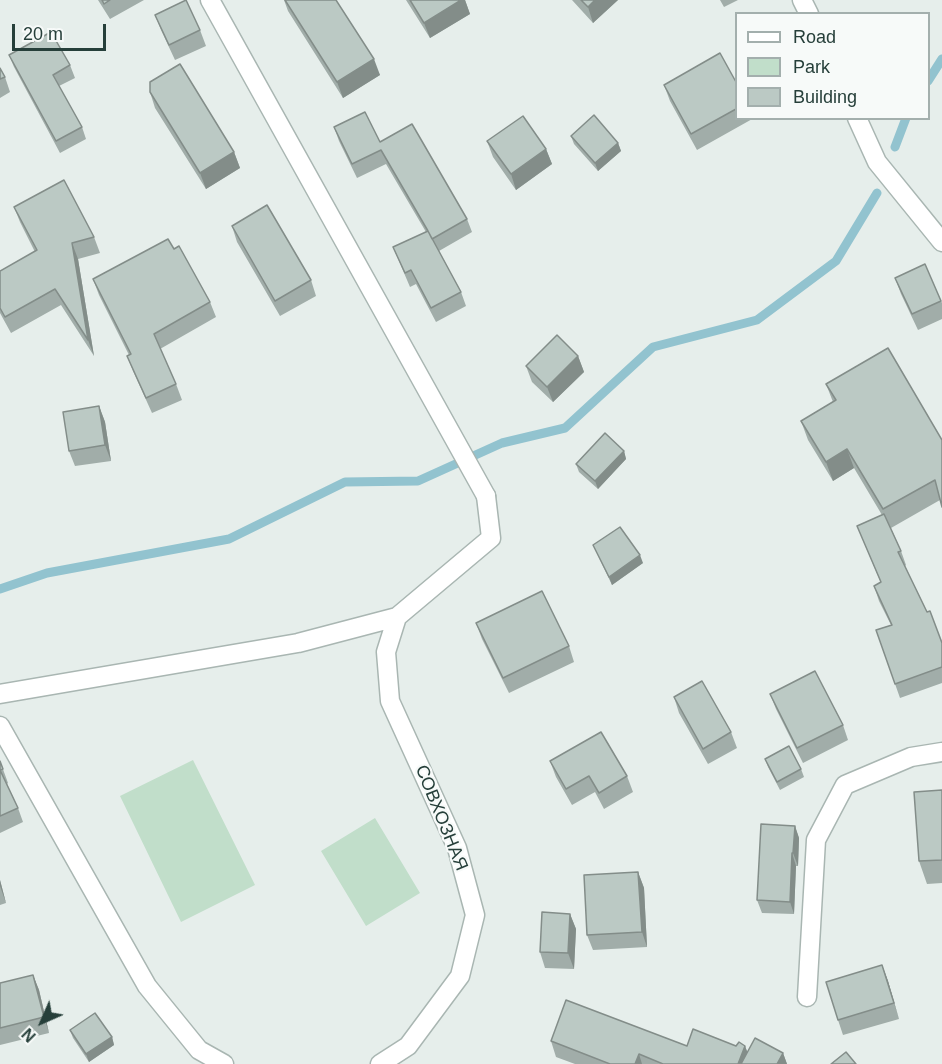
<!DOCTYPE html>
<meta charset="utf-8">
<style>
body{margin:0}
#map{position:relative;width:942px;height:1064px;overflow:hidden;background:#e6eeeb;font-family:Helvetica,sans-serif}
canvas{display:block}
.legend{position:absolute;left:735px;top:12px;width:195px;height:108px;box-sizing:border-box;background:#f7faf9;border:2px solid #a3afad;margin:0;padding:8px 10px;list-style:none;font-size:18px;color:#263f3a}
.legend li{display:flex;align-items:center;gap:12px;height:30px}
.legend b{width:30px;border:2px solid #a3afad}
.north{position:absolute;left:12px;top:992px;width:60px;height:60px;-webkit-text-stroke:4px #f7faf9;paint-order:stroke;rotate:225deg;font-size:16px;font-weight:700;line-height:24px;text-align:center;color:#263f3a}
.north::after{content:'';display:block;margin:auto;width:21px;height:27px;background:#263f3a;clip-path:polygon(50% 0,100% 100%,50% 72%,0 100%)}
.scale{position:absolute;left:12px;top:24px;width:94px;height:27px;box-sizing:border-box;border:3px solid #263f3a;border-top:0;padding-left:8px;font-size:18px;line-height:21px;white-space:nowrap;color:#263f3a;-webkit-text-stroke:4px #f7faf9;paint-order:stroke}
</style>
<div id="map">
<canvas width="942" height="1064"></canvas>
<ul class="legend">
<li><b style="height:8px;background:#fff"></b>Road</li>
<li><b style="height:16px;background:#c1deca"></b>Park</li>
<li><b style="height:16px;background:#bbc9c4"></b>Building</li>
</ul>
<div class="north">N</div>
<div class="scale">20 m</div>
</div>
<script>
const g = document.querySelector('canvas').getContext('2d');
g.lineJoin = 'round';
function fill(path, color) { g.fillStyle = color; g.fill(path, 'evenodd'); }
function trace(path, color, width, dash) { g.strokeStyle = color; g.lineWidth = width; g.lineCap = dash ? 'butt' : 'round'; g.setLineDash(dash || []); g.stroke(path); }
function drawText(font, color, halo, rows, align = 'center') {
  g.font = font + ' Helvetica,sans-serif'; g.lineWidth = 4.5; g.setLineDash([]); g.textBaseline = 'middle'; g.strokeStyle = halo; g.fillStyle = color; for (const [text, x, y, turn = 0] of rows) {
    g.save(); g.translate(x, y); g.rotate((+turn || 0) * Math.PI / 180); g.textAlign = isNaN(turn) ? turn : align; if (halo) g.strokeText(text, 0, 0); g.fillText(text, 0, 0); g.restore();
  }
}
fill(new Path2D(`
 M193 760 255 885 181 922 120 796Z
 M375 818 420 893 366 926 321 851Z`), '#c1deca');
trace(new Path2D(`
 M928 81 942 59
 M895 147 906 118
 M0 589 47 573 229 539 345 482 418 481 502 443 565 428 653 347 757 320 836 261 877 193`), '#92c3cf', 9);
const service = new Path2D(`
 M802 0 809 14
 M857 118 877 162 942 242
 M0 694 298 643 397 617 491 538 486 496
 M0 726 147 986 199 1050 224 1064
 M807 997 816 840 845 785 911 757 942 752
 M380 1064 408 1046 460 976 475 915 457 848 390 701 386 652 397 617`);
const minor = new Path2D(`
 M210 0 486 496`);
trace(service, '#a9b6b2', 21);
trace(minor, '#a9b6b2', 21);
trace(service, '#fff', 18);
trace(minor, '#fff', 18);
fill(new Path2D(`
 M98 0H144L110 19Z
 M284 0H336L380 75 343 98 288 11Z
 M406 0H465L470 14 430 38Z
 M572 0H618L593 23Z
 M720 0H738L724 7Z
 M155 15 200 30 206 46 175 60 161 30Z
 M9 55 70 65 75 78 59 86 82 127 86 139 60 153 14 67Z
 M0 68 5 77 10 92 0 98Z
 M736 82V118H754L697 150 670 101 664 85Z
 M150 92 234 152 240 168 206 189 155 108Z
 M334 127 380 142 467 219 472 232 439 251 461 292 466 306 436 322 416 284 410 287 393 247 426 232 386 164 357 178 339 141Z
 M571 136 618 143 621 151 598 171 574 144Z
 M487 141 546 149 552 164 516 190 493 157Z
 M14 207 94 237 100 253 78 259 94 356 61 305 11 333 0 313V271L35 252 20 222Z
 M232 226 311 280 316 296 280 316 237 242Z
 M925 264 942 303V319L918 330 901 294 895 278Z
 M93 279 210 302 216 317 160 349 176 384 182 400 152 413 133 371 127 356 129 355 99 295Z
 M578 356 584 372 553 402 532 382 526 366Z
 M826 384 942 440 940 500 891 528 901 551 906 565 905 566 942 643V683L900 698 876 630 891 625 879 601 874 586 881 583 857 526 882 515 854 468 833 481 808 440 801 421 833 402Z
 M99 406 105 422 111 461 75 466 69 451Z
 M624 451 626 459 598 489 579 472 576 464Z
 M593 545 643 563 612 585Z
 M476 623 569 646 574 662 509 693 482 639Z
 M770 694 843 725 848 740 803 763 776 709Z
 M674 697 731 732 737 748 708 764 679 713Z
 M765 759 801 769 804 777 780 790 768 767Z
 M0 761 8 783 7 784 18 808 23 822 0 833Z
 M550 761 627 776 633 792 604 809 595 792 572 805 556 777Z
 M942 790V883L927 884 919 861Z
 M795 826 799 838 798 866H796L794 914 762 913 757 900Z
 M638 872 644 888 647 947 593 950 587 935Z
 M0 880 6 903 0 905Z
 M570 914 576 929 574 969 545 968 540 952Z
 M882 965 888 981 899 1019 843 1035 838 1020Z
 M33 975 39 990 49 1033 0 1045V983Z
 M70 1030 112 1037 114 1045 89 1062 73 1038Z
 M551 1041 687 1046H745L747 1052 783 1053 787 1064H575L556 1057Z`), '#a1ada9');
fill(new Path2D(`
 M461 0H465L470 14 430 38 424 23Z
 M595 0H618L593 23 588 7Z
 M374 59 380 75 343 98 337 82Z
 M618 143 621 151 598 171 595 163Z
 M546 149 552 164 516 190 511 174Z
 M234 152 240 168 206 189 200 173Z
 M72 243 78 259 94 356 88 340Z
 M578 356 584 372 553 402 547 387Z
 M99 406 105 422 111 461 105 445Z
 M847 449 854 468 833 481 826 462Z
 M624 451 626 459 598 489 595 481Z
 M640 555 643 563 612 585 609 577Z
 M795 826 799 838 798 866 793 853Z
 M792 853 796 866 794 914 790 902Z
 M638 872 644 888 647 947 642 932Z
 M0 880 6 903 0 886Z
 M570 914 576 929 574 969 568 953Z
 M882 965 888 981 899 1019 894 1003Z
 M33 975 39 990 49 1033 44 1017Z
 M112 1037 114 1045 89 1062 86 1054Z
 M745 1046 751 1061 750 1064H738Z
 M783 1053 787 1064H777Z
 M639 1054 642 1064H635Z`), '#838d89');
const building = new Path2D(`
 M102 0H110L104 4Z
 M186 0 200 30 169 45 155 15Z
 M285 0H336L374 59 337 82Z
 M410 0H461L424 23Z
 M581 0H595L588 7Z
 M51 32 70 65 53 75 82 127 56 141 9 55Z
 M720 53 736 82V109L691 134 664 85Z
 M180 64 234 152 200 173 150 92V82Z
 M0 68 5 77 0 79Z
 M365 112 380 142 412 124 467 219 432 239 428 231 461 292 431 308 411 270 405 273 393 247 428 231 381 150 352 164 334 127Z
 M594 115 618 143 595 163 571 136Z
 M523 116 546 149 511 174 487 141Z
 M64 180 94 237 72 243 88 340 55 289 5 317 0 308V271L37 250 14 207Z
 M267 205 311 280 275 301 232 226Z
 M168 239 174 249 179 246 210 302 154 334 176 384 146 398 127 356 131 354 93 279Z
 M925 264 941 301 912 314 895 278Z
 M557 335 578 356 547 387 526 366Z
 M888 348 942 440V507L935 480 883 509 847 449 826 462 801 421 836 400 826 384Z
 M99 406 105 445 69 451 63 412Z
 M605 433 624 451 595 481 576 464Z
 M884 514 901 551 898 552 927 612 930 611 942 643V667L895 684 876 630 892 625 874 586 881 582 857 526Z
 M620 527 640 555 609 577 593 545Z
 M542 591 569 646 503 678 476 623Z
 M815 671 843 725 797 748 770 694Z
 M702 681 731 732 703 749 674 697Z
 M601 732 627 776 599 793 589 776 566 789 550 761Z
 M789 746 801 769 777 782 765 759Z
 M0 761 3 769 0 770 18 808 0 816Z
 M942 790V860L919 861 914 792Z
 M761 824 795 826 793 853H792L790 902 757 900Z
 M638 872 642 932 587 935 584 875Z
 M542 912 570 914 568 953 540 952Z
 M882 965 894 1003 838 1020 826 982Z
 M33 975 44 1017 0 1028V983Z
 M566 1000 687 1046 693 1029 736 1046 739 1042 745 1046 738 1064H663L639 1054 635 1064H610L551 1041Z
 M95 1013 112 1037 86 1054 70 1030Z
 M755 1038 783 1053 777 1064H741Z
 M846 1052 856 1064H831Z`);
fill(building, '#bbc9c4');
trace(building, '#838d89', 1.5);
drawText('18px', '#263f3a', '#f7faf9', [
 ["СОВХОЗНАЯ",441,818,68]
]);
</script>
